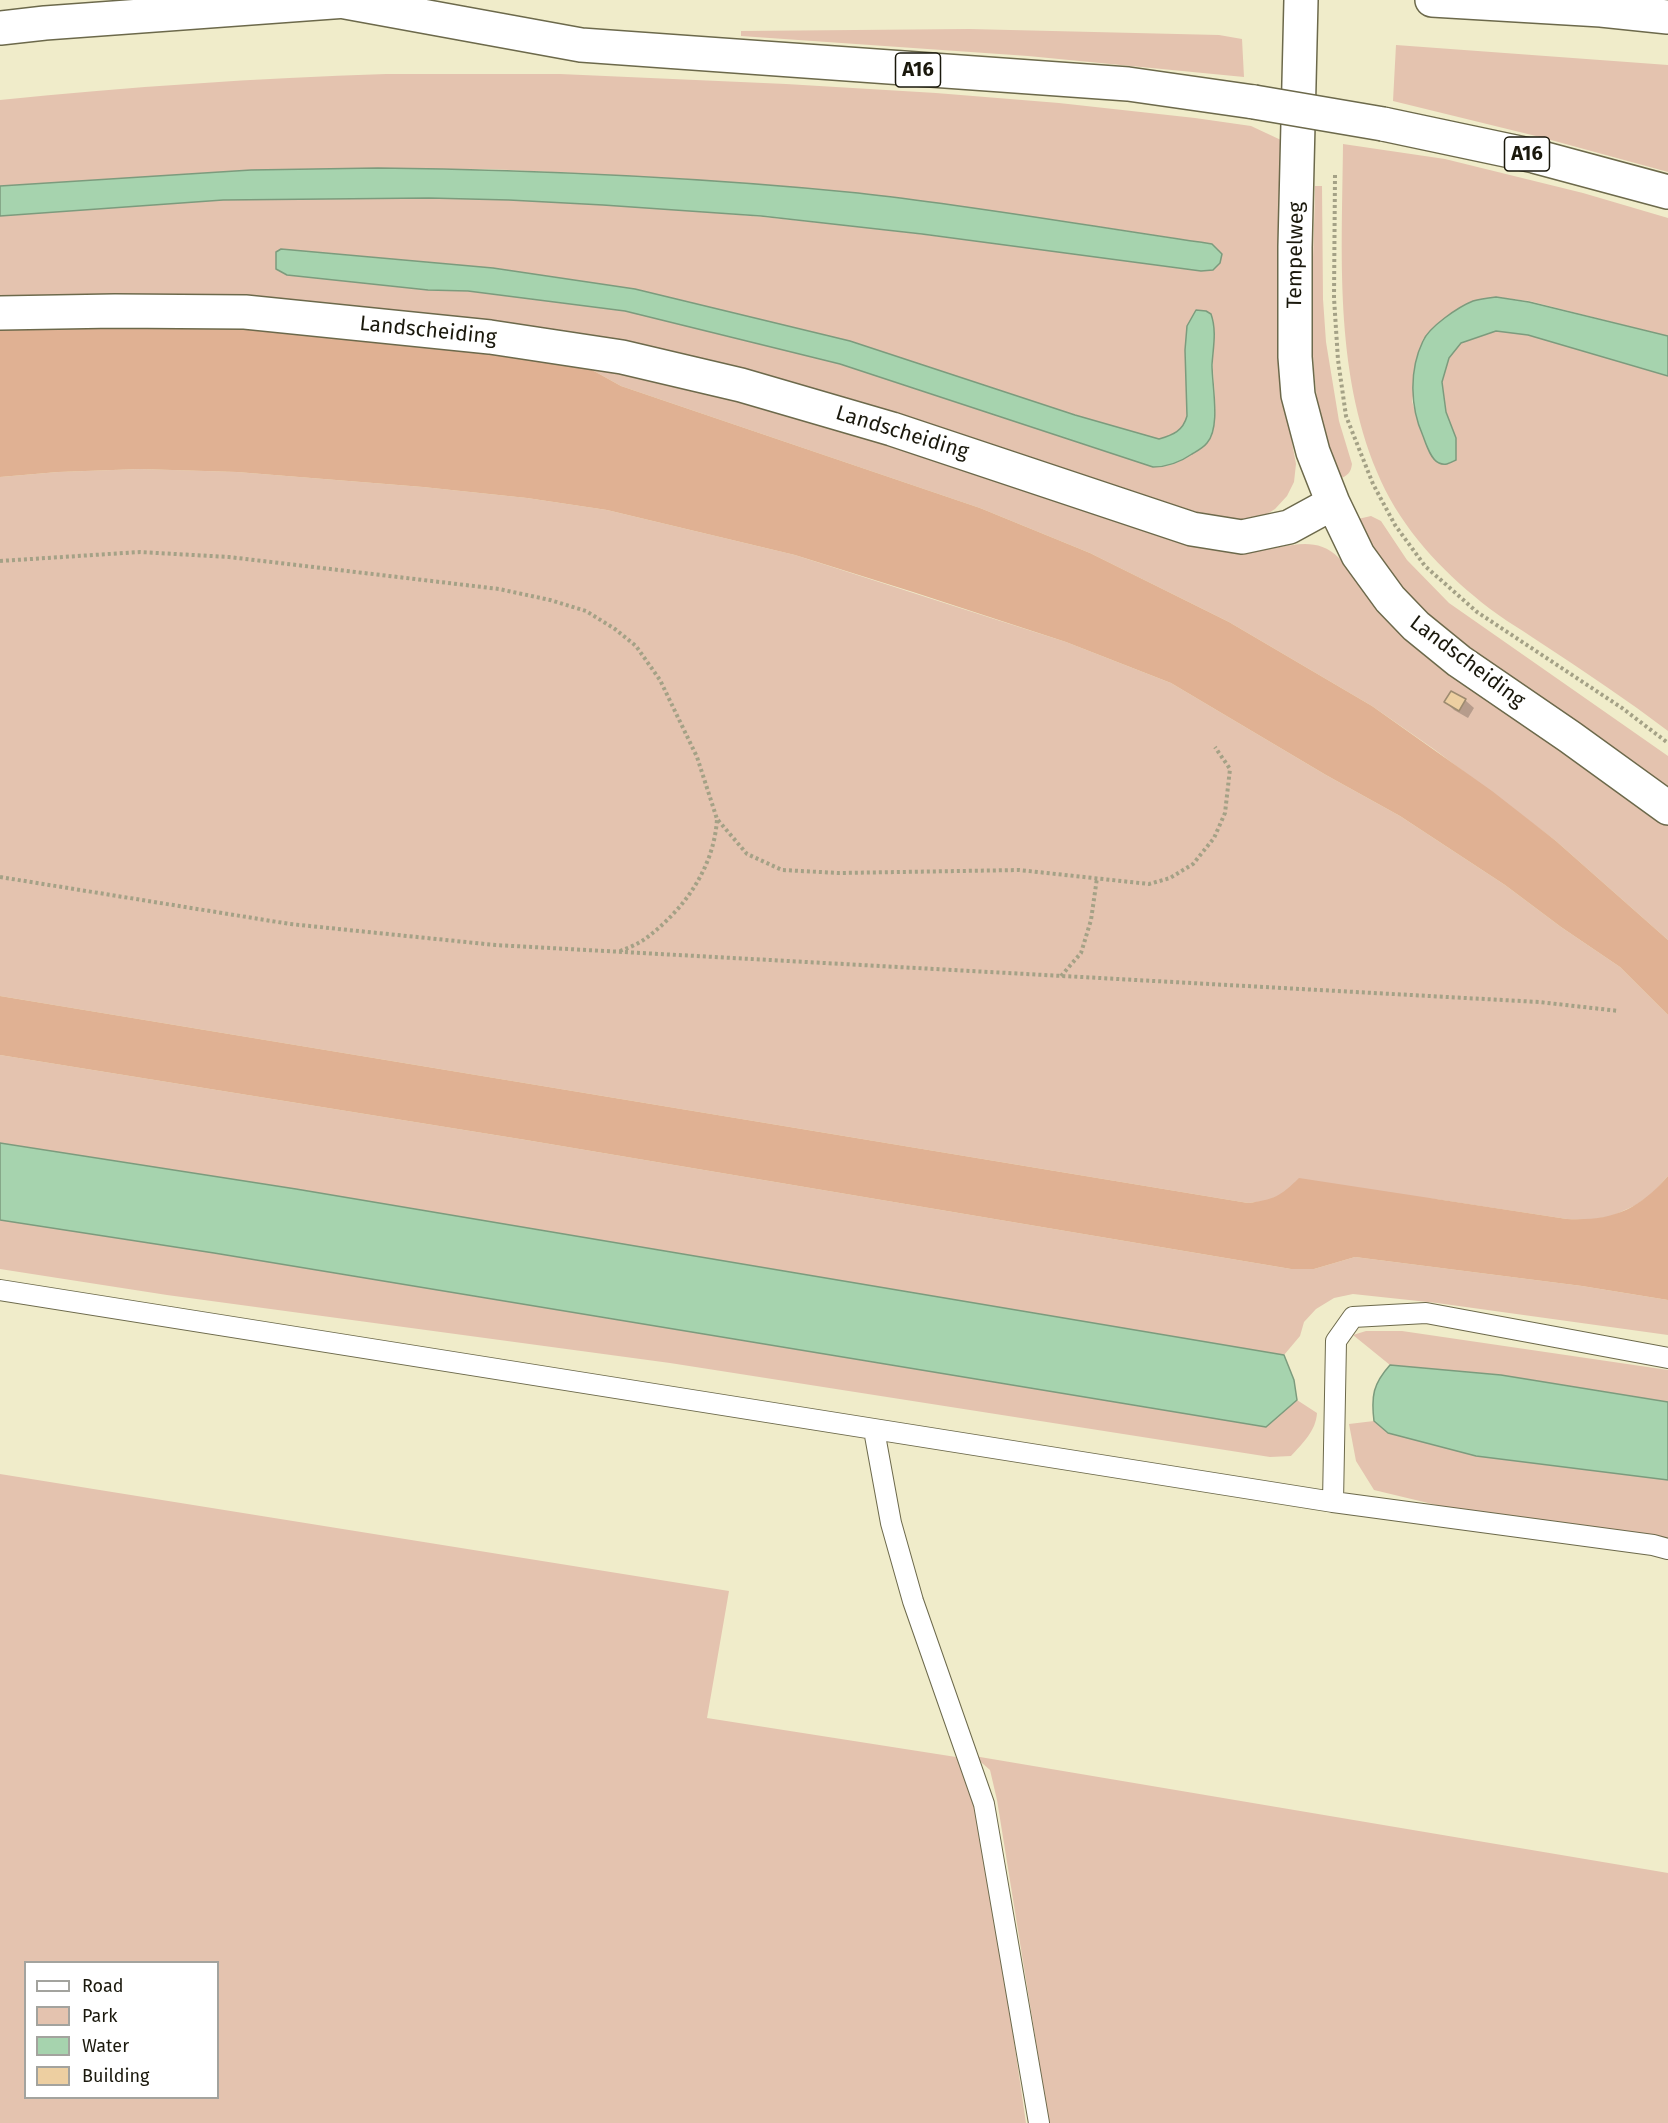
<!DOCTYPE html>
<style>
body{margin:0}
#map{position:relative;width:1668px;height:2123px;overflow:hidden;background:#f0ecca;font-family:"Fira Sans",sans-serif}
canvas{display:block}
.legend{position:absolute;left:24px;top:1961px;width:195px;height:138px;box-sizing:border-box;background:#fff;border:2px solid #a3a39e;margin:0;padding:8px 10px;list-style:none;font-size:18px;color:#1a180c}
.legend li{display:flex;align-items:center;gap:12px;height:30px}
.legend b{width:30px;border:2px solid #a3a39e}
</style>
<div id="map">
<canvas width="1668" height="2123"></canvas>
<ul class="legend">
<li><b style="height:8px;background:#fff"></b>Road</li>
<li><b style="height:16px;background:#e4c3af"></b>Park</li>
<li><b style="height:16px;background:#a6d3ae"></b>Water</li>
<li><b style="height:16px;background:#edcfa1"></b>Building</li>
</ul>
</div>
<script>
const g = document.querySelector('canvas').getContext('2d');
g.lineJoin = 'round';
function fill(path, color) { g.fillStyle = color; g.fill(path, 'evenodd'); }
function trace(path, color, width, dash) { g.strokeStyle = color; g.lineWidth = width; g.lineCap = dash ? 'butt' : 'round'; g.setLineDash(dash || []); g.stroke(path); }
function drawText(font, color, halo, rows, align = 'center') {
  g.font = font + ' "Fira Sans",sans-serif'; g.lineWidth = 6; g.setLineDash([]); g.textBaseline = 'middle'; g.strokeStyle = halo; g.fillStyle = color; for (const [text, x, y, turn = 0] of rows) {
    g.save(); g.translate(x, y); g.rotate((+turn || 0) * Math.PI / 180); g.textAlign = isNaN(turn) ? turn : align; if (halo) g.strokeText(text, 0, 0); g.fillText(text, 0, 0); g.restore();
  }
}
fill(new Path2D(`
 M969 29 1219 35 1242 39 1244 77 1028 56 741 36V31Z
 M1396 45 1668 65V172L1540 137 1393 101Z
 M386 74H560L786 84 936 93 1059 103 1195 118 1251 126 1281 140 1279 373 1296 464 1294 482 1287 496 1275 509 1259 519 1239 522 1210 519 763 379 0 302V216C73 210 147 203 220 200 290 197 360 197 430 198 682 201 934 234 1184 269L1213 270 1212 244 1056 220 859 194 687 179 593 174 489 169 251 170 0 186V100C129 87 257 78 386 74ZM281 249 493 268 635 289 850 341 1075 415 1159 439C1173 435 1183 431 1187 416L1185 350 1187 326 1199 310 1211 314C1217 333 1212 351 1213 370 1214 389 1220 427 1207 443 1203 448 1197 451 1192 454 1179 463 1168 467 1153 467L840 364 625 311 468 291 428 290 287 275Z
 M1343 144 1445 159 1583 193 1668 218V336L1529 301 1496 297 1458 309 1444 319 1423 339 1412 401 1421 432 1435 461 1456 438 1446 412 1442 382 1449 358 1461 343 1496 331 1528 335 1668 376V731C1627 700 1584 671 1541 643 1519 628 1494 614 1474 596 1434 563 1397 521 1377 472 1334 369 1342 253 1343 144Z
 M1315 186H1322L1323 299 1326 342 1339 421 1352 464C1351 473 1347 476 1339 479 1331 457 1323 435 1319 412 1307 338 1314 260 1315 186Z
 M576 361 657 376 1246 550C1257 549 1268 549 1279 547 1302 543 1321 540 1339 558 1349 568 1356 581 1365 591L1668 821V940L1556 841 1435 750 1372 706 1229 622 1090 553 980 508 621 386Z
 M140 469 237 472 423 487 527 498 607 510 795 555 1066 642 1171 683 1326 775 1400 816 1505 885 1561 927 1620 967 1668 1015V1176L1651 1195 1636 1205 1612 1216 1590 1220 1567 1219 1435 1199 1283 1194 1266 1201 1248 1203 0 996V477L58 472Z
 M1371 516 1381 521 1407 560 1449 603 1668 756V791L1453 640 1413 601 1392 577 1377 555 1358 519Z
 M0 1055 526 1140 1291 1269H1314L1355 1257 1582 1286 1668 1300V1335L1437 1303 1353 1294 1334 1298 1316 1309 1304 1322 1300 1336 1284 1355 296 1189 0 1143Z
 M0 1220 214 1253 1266 1427 1297 1400 1317 1413C1316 1431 1302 1444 1291 1456L1270 1457 670 1363 167 1295 0 1269Z
 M1366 1331H1402L1668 1370V1402L1501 1375 1390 1365 1353 1335Z
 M1374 1421 1388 1433 1476 1456 1668 1480V1539L1453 1509 1374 1490 1356 1461 1349 1424Z
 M0 1474 729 1591 707 1718 956 1757 976 1805 993 1898 1026 2123H0ZM26 1962H218V2098H26Z
 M974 1756 1668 1873V2123H1049L997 1800 990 1770Z`), '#e4c3af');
fill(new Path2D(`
 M203 323 576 361 621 386 980 508 1090 553 1229 622 1372 706 1492 791 1556 841 1668 940V1015L1620 967 1561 927 1505 885 1400 816 1326 775 1171 683 1066 642 913 592 795 555 607 510 527 498 423 487 237 472 140 469 58 472 0 477V325Z
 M0 996 1248 1203C1273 1200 1281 1196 1299 1178L1567 1219C1613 1221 1638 1210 1668 1176V1300L1582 1286 1355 1257 1314 1269H1291L526 1140 0 1055Z`), '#e0b193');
const water = new Path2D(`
 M378 168C538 170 698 177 858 193 976 206 1094 227 1212 244L1222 254 1220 263 1213 270 1201 271 922 234 761 216 603 205 509 200 429 198 223 200 0 216V186L251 170Z
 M281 249 493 268 635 289 850 341 1075 415 1159 439C1173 435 1183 431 1187 416L1185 350 1187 326 1196 310 1206 311 1211 314C1217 331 1213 348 1212 365 1212 386 1221 427 1207 443 1203 448 1197 451 1192 454 1179 463 1168 467 1153 467L840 364 625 311 468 291 428 290 287 275 276 269V252Z
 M1496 297 1529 302 1668 336V376L1528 335 1496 331 1461 343 1449 358 1442 382 1446 412 1456 438V460C1450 463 1445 466 1439 463 1431 460 1426 444 1423 436 1410 407 1409 370 1423 341 1429 327 1458 307 1473 301 1480 299 1488 298 1496 297Z
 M0 1143 296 1189 1284 1355 1294 1380 1297 1400 1266 1427 214 1253 0 1220Z
 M1390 1365 1501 1375 1668 1402V1480L1476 1456 1388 1433 1374 1421C1371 1396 1373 1384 1390 1365Z`);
fill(water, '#a6d3ae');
trace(water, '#7c9b7d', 1.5);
fill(new Path2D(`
 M1451 693 1465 700 1474 708 1468 718 1454 710 1446 702Z`), '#0003');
const building = new Path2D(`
 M1451 691 1466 699 1459 711 1444 702Z`);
fill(building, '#edcfa1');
trace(building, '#9d8b70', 1.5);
const lane = new Path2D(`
 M0 1290 1333 1502 1336 1341 1353 1317 1426 1313 1668 1358
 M874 1430 891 1523 913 1601 984 1804 1039 2123
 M1333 1502 1653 1545 1668 1549`);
const street = new Path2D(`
 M1301 0 1295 247V357L1298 395 1313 452 1333 503 1358 555 1390 599 1416 626 1459 661 1570 737 1668 808
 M0 313 115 311 245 312 490 337 622 357 741 385 892 429 1192 529 1242 537 1289 527 1333 503`);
const highway = new Path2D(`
 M1432 0 1601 10 1668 17
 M340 1 581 45 1128 84 1254 102
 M0 28 45 23 360 0
 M1383 124 1534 156 1668 192`);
trace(lane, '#6c694b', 22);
trace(street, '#6c694b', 36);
trace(highway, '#6c694b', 36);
trace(new Path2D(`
 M1335 175 1334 298 1338 360 1346 416 1373 484 1395 525 1425 566 1477 612 1622 708 1668 743
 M0 561 140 552 229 557 499 589 550 600 586 611 615 629 636 646 660 680 697 757 717 819 747 854 782 870 839 873 1019 870 1149 884 1170 878 1193 864 1214 838 1225 813 1230 769 1215 747
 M0 877 290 924 495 945 1539 1002 1619 1011
 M620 951C628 948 638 944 645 939 684 910 714 868 717 819
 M1061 976 1081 953 1091 920 1097 878`), '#a4a186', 4, [3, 3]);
trace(lane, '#fff', 20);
trace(street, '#fff', 33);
trace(highway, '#fff', 33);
const highwayBridge = new Path2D(`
 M1254 102 1383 124`);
trace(highwayBridge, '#6c694b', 36, []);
trace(highwayBridge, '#fff', 33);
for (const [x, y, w] of [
 [918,70,45],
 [1527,154,45]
]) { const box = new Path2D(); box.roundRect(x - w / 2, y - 17, w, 34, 4.5); g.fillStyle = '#fff'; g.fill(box); trace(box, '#1a180c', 1.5); }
drawText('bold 20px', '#1a180c', null, [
 ["A16",918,70],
 ["A16",1527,154]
]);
drawText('21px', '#1a180c', '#fff', [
 ["Tempelweg",1296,255,-89],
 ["Landscheiding",428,331,6],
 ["Landscheiding",902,433,17],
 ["Landscheiding",1467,662,37]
]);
</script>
